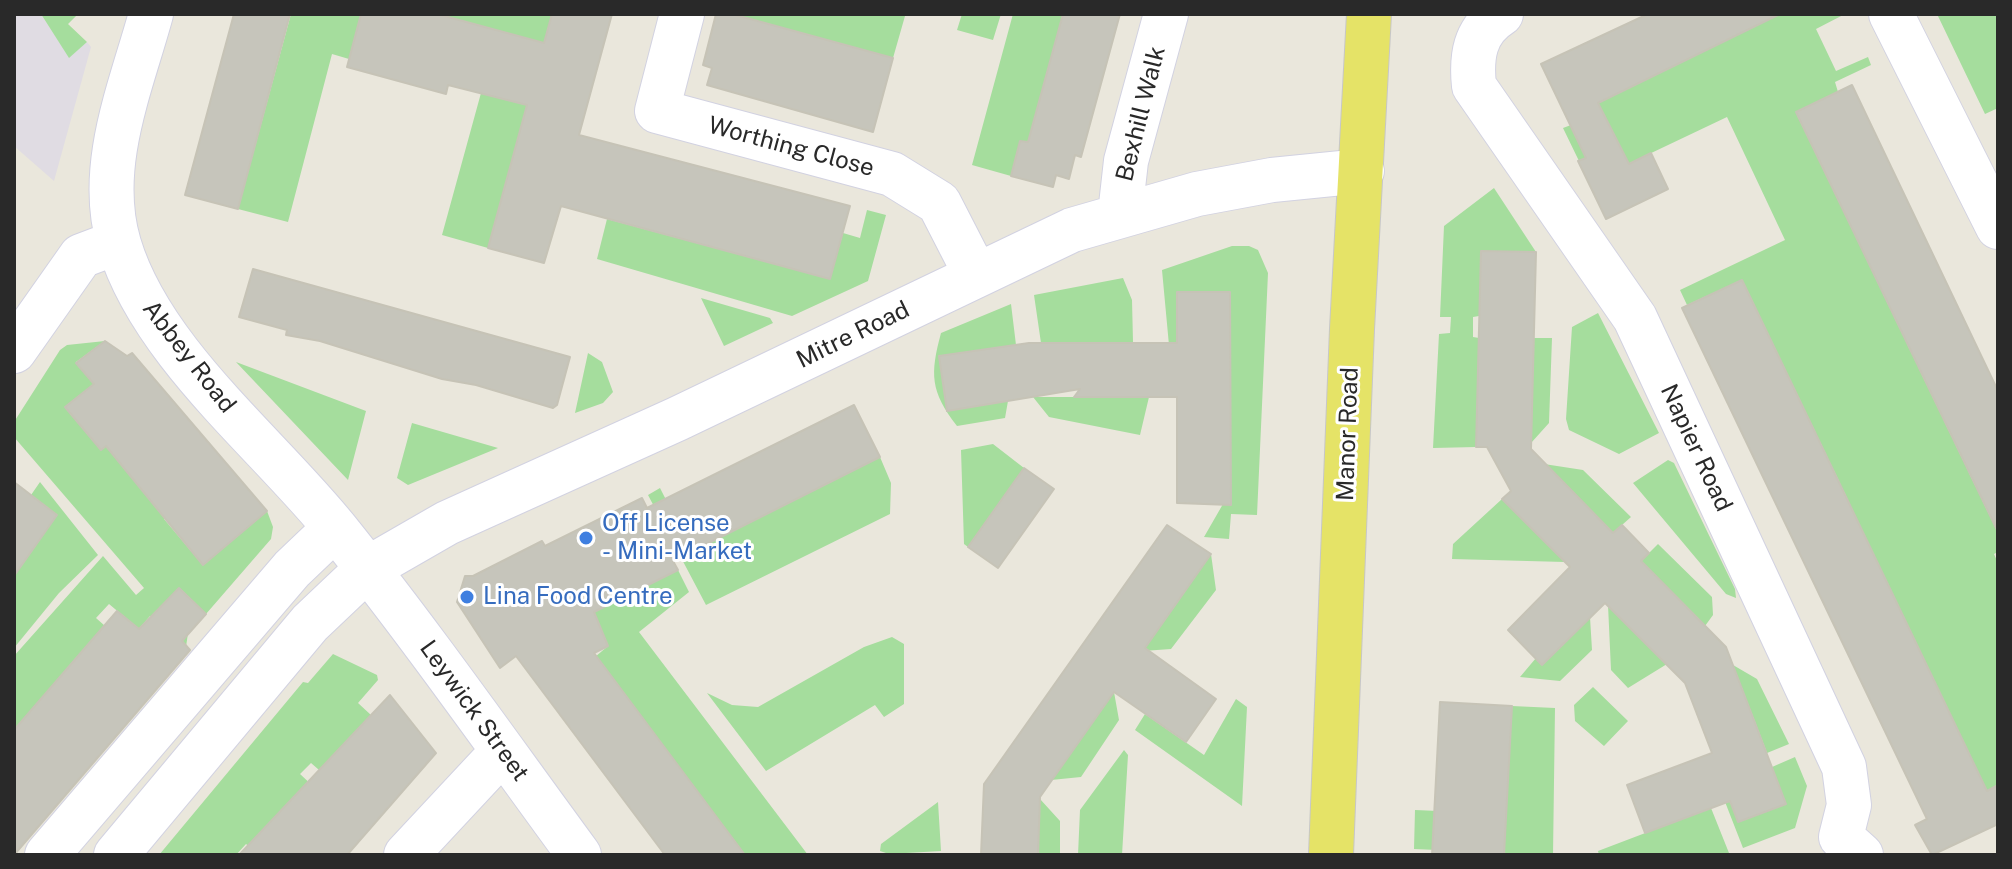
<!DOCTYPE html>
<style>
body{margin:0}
#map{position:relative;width:2012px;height:869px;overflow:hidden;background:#eae7dc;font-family:"Public Sans",sans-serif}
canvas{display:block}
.frame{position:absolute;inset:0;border:16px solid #292929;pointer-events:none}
</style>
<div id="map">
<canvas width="2012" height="869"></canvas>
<div class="frame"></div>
</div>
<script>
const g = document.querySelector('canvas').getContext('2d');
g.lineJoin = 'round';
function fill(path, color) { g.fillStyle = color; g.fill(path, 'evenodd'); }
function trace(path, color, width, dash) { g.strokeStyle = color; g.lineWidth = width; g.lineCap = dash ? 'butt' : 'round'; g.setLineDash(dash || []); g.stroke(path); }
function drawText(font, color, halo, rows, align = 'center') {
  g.font = font + ' "Public Sans",sans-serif'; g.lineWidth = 6; g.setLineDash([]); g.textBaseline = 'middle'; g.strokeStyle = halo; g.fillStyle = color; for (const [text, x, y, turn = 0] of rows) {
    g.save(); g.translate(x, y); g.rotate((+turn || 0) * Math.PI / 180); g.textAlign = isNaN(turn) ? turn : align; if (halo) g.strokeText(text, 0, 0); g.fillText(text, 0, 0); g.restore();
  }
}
fill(new Path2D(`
 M14 14H41L69 57 87 42 91 47 54 181 14 146Z`), '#e0dce3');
fill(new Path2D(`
 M41 14H78L68 24 87 42 69 58Z
 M291 14H361L349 59 332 54 288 222 238 209Z
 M437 14H552L488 248 442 235 481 93Z
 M732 14H902L905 16 893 58Z
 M962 14H1001L993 40 957 30Z
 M1013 14H1063L1028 142 1020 141 1011 176 972 165Z
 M1780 14H1845L1816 29 1836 71 1868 57 1871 65 1835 82 1838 92 1796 112 1998 533V552L1994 554 1998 563V785L1931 818 1859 525 1845 494 1742 280 1687 305 1680 290 1785 240 1727 117 1626 165 1615 143 1579 161 1563 128 1603 113 1597 101Z
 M1937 14H1998V108L1985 114Z
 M1494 188 1536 252 1481 251 1479 316 1473 317V337L1479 338 1476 447 1433 448 1439 334 1450 333 1451 317H1440L1444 226Z
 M867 210 886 215 868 281 792 316 597 259 607 219 830 279 843 233 860 238Z
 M1232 246H1249L1258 250 1268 273 1257 515 1231 514 1229 539 1204 537 1223 504H1231L1230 292H1177V356H1170L1162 270Z
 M1123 278 1132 300 1133 342 1041 343 1034 295Z
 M701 298 770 318 773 323 724 346Z
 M1011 304 1016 345 939 357 947 411 1008 401 1005 418 957 426C930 391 930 374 941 333Z
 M1598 313 1659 433 1619 454 1569 430 1566 419 1572 327Z
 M1534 338H1552L1549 423 1531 443Z
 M105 341 76 362 94 384 65 407 101 450 130 426 190 497 164 519 191 551 207 537 229 543 267 511 273 527 271 539 206 614 179 588 161 607 188 633 186 647 150 616 139 629 109 604 96 618 105 626 21 733 14 729V656L103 556 136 595 144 588 14 437V422L60 350 67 345Z
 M588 353 602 362 613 392 603 403 575 413Z
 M236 362 366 411 348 480Z
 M1033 397H1149L1140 435 1049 417Z
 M412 423 498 448 408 485 397 478Z
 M993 444 1024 468 968 547 964 544 961 450Z
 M880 457 891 483 890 514 706 605 648 495 660 488 692 551Z
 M1668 460 1674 463 1735 589 1736 598 1726 594 1633 483Z
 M1544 464 1583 470 1631 517 1613 533Z
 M40 482 98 555 59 593 14 648V573L57 515 31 495Z
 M1502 499 1565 562 1452 559 1453 544Z
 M552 543 588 615 678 570 689 592 639 632 808 855H745L595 657 608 646 598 622 584 628 545 546Z
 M1658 544 1712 597 1713 615 1705 626 1641 561Z
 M1211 554 1216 590 1171 649 1143 651Z
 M1608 605 1667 664 1628 688 1611 670Z
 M1590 617 1592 650 1560 681 1520 677 1536 658 1543 664Z
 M892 637 904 644V704L884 717 875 705 766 771 707 693 732 705 758 707 864 647Z
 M333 654 377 675 378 680 358 703 371 715 326 776 311 763 300 774 315 788 259 855 246 844 236 855H159L303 682 308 683Z
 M1733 665 1757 679 1789 744 1767 753Z
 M1593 687 1628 721 1604 746 1575 721 1574 705Z
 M1114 692 1119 720 1081 777 1051 780Z
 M1236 699 1247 707 1242 806 1135 730 1145 714 1204 755Z
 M1512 706 1555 708 1553 855 1414 849 1415 810 1506 814Z
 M1124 750 1128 755 1122 855H1078L1080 810Z
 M1795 757 1807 786 1795 828 1743 848 1720 789 1725 787 1739 822 1786 804 1772 767Z
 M1040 799 1060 821V855H1038Z
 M938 802 941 851 889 854 880 851 881 844Z
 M1711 808 1729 853 1599 855 1598 851Z`), '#a5dd9d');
const building = new Path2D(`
 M234 14H290L238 209 185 195Z
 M361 14H437L544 43 552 14H612L579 135 850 206 830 279 561 206 544 263 488 248 527 105 448 85 446 94 347 67Z
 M716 14H732L893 58 873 132 707 85 712 68 703 65Z
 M1063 14H1120L1081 157 1075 155 1069 179 1056 175 1053 187 1011 176 1020 141 1028 142Z
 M1648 14H1780L1598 103 1629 164 1651 153 1668 189 1606 219 1578 161 1586 158 1541 64Z
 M1852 85 1998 391V532L1796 112Z
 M1481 251 1536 252 1531 449 1613 533 1622 525 1649 553 1641 561 1726 647 1786 804 1738 822 1730 801 1645 833 1627 785 1712 753 1685 683 1605 603 1542 665 1508 630 1570 567 1502 499 1511 491 1487 447H1476Z
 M253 269 570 357 557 405 553 408 476 385 442 379 320 341 286 335 287 330 239 317Z
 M1742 280 1987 791 1998 785V824L1932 855 1915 825 1927 819 1682 308Z
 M1177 292H1230L1231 505 1177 503V397H1074L1080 389 947 411 939 356 1029 343H1177Z
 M105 341 127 356 132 353 267 511 203 565 106 446 101 450 65 407 94 384 76 363Z
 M854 405 880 457 673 561 678 570 594 612 608 646 594 653 745 855H665L516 656 500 668 457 602 465 576H473L542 541 545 546 642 498 647 508Z
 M1024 468 1054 489 998 568 968 547Z
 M14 482 57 515 14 576Z
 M1167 525 1211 554 1145 648 1216 699 1186 742 1114 692 1040 797 1038 855H981L984 784Z
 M179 588 206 614 182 641 190 650 14 855V730L117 611 139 629Z
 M390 695 436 753 347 855H239Z
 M1440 702 1512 706 1504 855H1432Z`);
fill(building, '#c6c5bb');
trace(building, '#c6c3b6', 2);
const minor = new Path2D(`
 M151 14C131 87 96 167 119 244 151 352 268 444 337 530 422 636 499 746 579 855
 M682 14 657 111 892 174 939 203 976 275
 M1501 14C1474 31 1471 57 1474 86L1635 318 1844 767 1849 805 1841 837 1861 855
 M1891 14 1998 227
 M1120 214 1126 161 1166 14
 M14 351 81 256 118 242
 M47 855 292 569 335 528
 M116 855 310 623 367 569 447 523 677 419 1072 230 1197 194 1272 180 1362 171
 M406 855 503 751`);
const major = new Path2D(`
 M1331 855 1352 329 1369 14`);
trace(minor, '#d2d2e1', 46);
trace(major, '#c7c7c7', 46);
trace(minor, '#fff', 44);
trace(major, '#e5e367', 44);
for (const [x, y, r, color] of [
 [586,538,8,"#3f7fe0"],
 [467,597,8,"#3f7fe0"]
]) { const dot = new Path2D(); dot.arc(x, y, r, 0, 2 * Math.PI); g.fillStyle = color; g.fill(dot); trace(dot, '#fff', 3); }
drawText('24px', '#292929', '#fff', [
 ["Bexhill Walk",1141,114,-76],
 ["Worthing Close",791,147,15],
 ["Mitre Road",853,335,-26],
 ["Abbey Road",189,357,52],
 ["Manor Road",1348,434,-88],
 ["Napier Road",1696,448,65],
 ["Leywick Street",474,711,54]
]);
drawText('24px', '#366cbe', '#fff', [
 ["Off License",602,524],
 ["- Mini-Market",602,552],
 ["Lina Food Centre",483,597]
], 'left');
</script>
